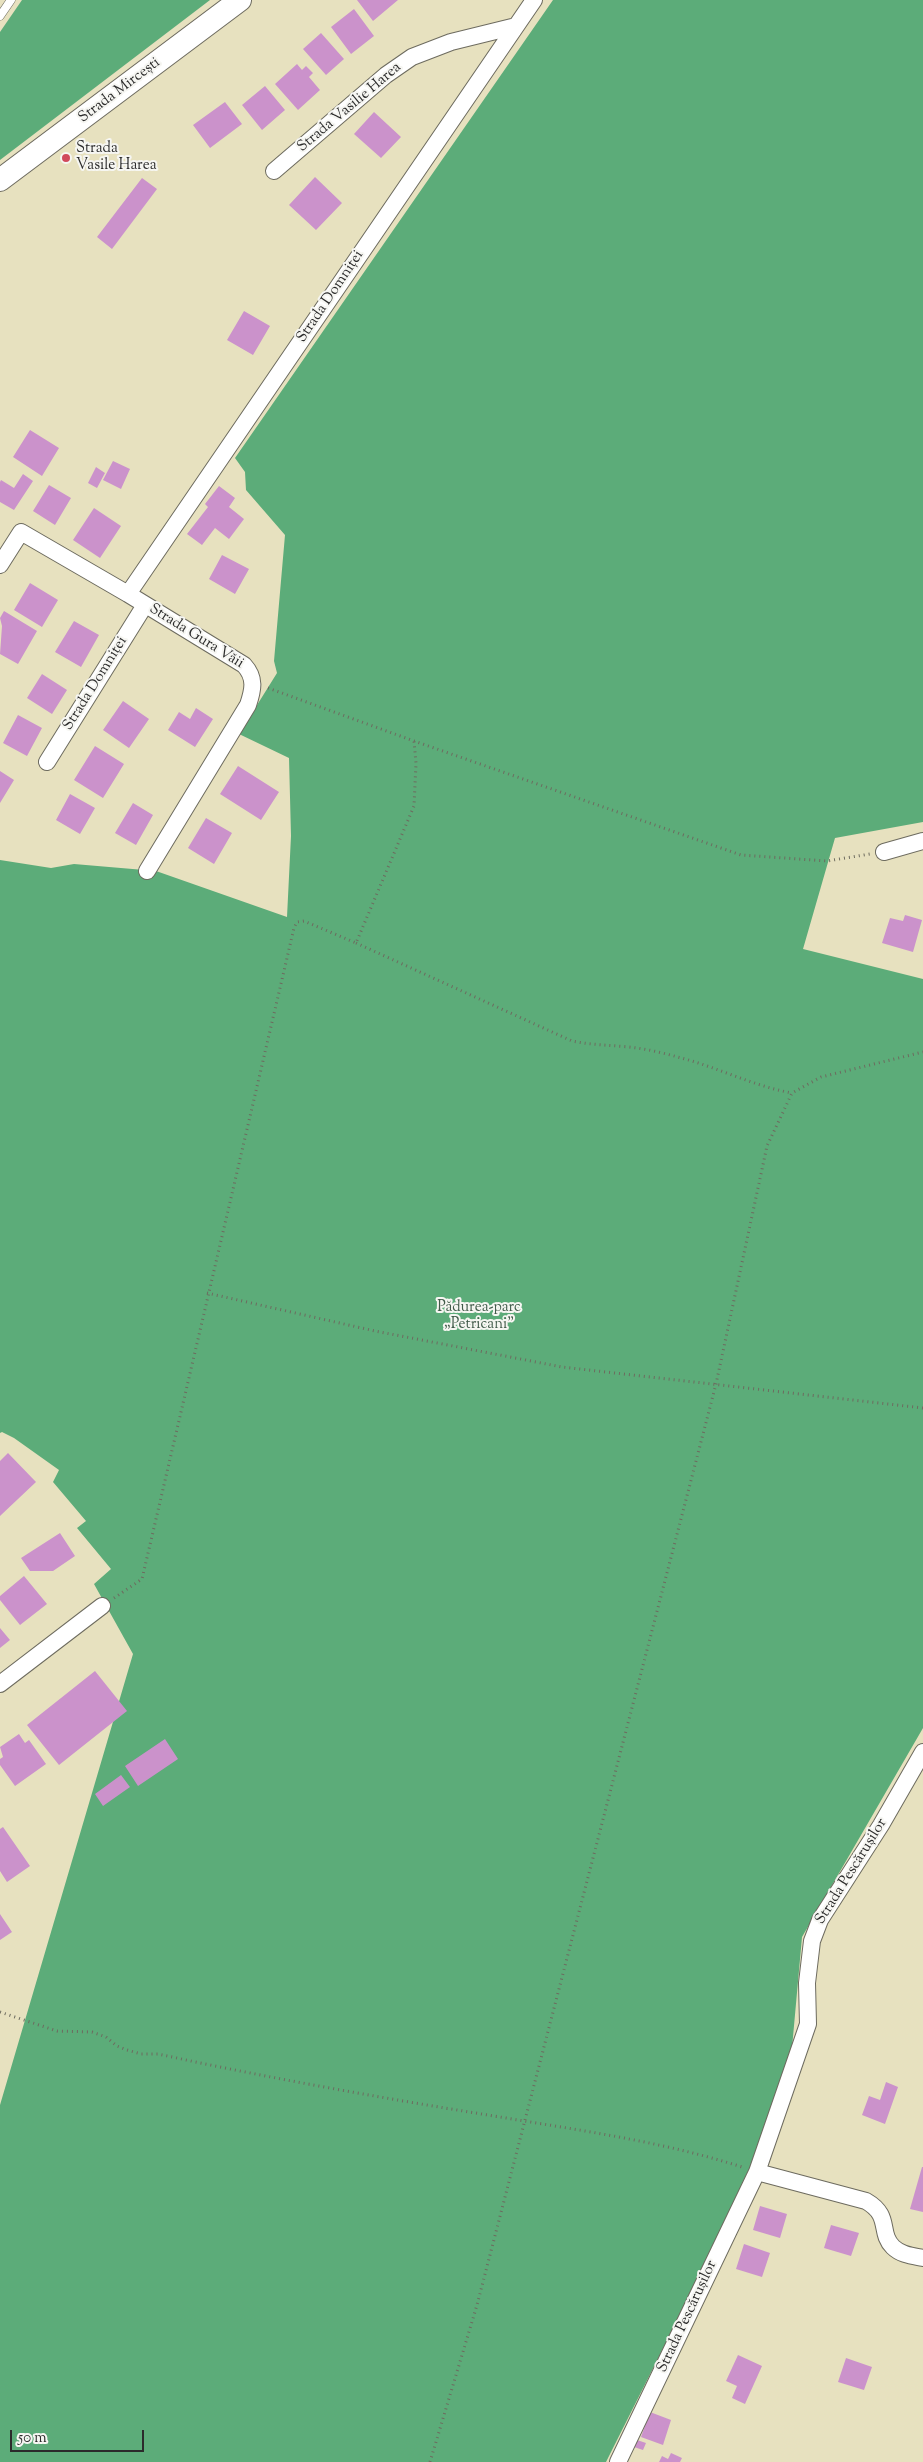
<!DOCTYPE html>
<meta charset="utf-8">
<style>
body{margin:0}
#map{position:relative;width:923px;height:2462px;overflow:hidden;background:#e7e1bf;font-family:"Sorts Mill Goudy",serif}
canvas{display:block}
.scale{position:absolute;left:10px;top:2430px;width:134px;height:22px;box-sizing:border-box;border:2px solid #2b2b2b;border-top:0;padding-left:6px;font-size:15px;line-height:18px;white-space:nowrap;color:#2b2b2b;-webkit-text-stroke:4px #f6f6f2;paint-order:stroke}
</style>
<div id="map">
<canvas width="923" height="2462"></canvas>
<div class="scale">50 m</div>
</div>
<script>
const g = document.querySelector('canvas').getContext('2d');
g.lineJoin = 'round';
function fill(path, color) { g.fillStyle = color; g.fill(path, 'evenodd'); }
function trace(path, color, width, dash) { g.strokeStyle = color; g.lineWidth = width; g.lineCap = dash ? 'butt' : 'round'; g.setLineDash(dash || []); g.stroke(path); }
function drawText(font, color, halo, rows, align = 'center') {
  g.font = font + ' "Sorts Mill Goudy",serif'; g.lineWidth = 4; g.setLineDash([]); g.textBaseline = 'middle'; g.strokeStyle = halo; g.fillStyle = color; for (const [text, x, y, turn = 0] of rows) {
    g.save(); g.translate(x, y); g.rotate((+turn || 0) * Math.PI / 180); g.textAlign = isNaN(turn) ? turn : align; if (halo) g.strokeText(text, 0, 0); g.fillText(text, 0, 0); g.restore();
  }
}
fill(new Path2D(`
 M22 0H210L0 160V32Z
 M553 0H923V822L835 838 803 949 923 979V1728L802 1937 791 2059 754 2167 606 2462H0V2105L133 1654 94 1584 111 1569 77 1528 86 1521 53 1482 59 1470 14 1438 2 1432 0 1433V860L51 868 74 864 156 871 287 917 291 836 289 758 239 734 277 673 274 661 285 535 246 490 245 472 235 458Z`), '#5cac79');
fill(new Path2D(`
 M357 0H398L373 21Z
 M354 9 374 36 351 54 331 27Z
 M321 33 344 59 326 75 303 49Z
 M297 64 302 70 306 66 313 73 309 77 320 90 298 110 275 84Z
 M265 86 285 110 262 130 242 105Z
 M225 102 242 124 210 148 193 125Z
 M374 112 401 137 381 158 354 134Z
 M315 177 342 203 316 230 289 205Z
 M142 178 157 189 112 249 97 237Z
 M244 311 270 326 253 355 227 340Z
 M30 430 59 448 42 476 13 457Z
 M113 461 130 469 121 489 103 480Z
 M96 467 105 473 97 488 88 483Z
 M23 474 33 481 14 510 0 502V482L1 480 14 488Z
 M49 485 71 498 55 525 33 511Z
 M219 486 235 498 229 507 244 519 229 539 215 528 202 545 187 534 208 507 205 504Z
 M94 508 121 526 100 558 73 540Z
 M222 555 249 569 235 594 209 579Z
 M30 583 58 600 42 627 14 610Z
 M4 611 37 631 18 664 0 654 2 626 0 618Z
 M74 621 99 635 81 667 55 652Z
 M42 674 67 690 52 714 27 698Z
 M123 701 149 719 129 748 103 730Z
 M196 708 213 719 195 747 168 730 179 712 190 719Z
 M18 715 42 728 27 756 3 743Z
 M95 746 124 764 103 798 74 780Z
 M238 766 279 792 261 820 220 794Z
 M0 771 14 780 0 803Z
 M70 794 95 808 80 834 56 820Z
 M133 803 153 815 136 845 115 833Z
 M206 818 232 833 214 864 188 848Z
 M905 915 922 920 913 952 882 943 890 918 903 921Z
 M8 1453 36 1482 0 1516V1461Z
 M60 1533 75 1556 53 1571H30L21 1558Z
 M24 1576 47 1604 20 1625 0 1600V1596Z
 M0 1628 10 1640 0 1648Z
 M95 1671 127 1711 59 1765 27 1725Z
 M19 1734 25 1743 29 1740 46 1764 15 1786 0 1765V1759L3 1757 0 1747Z
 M165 1739 178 1759 138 1786 125 1766Z
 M121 1775 130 1787 103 1806 95 1794Z
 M3 1827 30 1866 7 1882 0 1871V1829Z
 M0 1914 12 1932 0 1940Z
 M886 2082 898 2087 885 2124 862 2115 869 2096 880 2100Z
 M922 2167H923V2212L910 2209Z
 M760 2206 787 2214 780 2238 753 2230Z
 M831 2225 859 2233 851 2256 824 2248Z
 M744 2244 770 2253 762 2277 736 2269Z
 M738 2355 762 2366 745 2404 732 2398 737 2386 726 2381Z
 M846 2358 872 2367 864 2390 838 2382Z
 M650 2412 671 2420 663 2445 641 2437Z
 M637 2440 646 2443 643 2450 634 2447Z
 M671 2453 682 2458 680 2462H659L662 2456 668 2459Z`), '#cb92cb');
const service = new Path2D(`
 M0 16 11 0`);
const minor = new Path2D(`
 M274 171 386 75 412 57 451 42 516 26
 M0 565 21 532 128 594 244 665C256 678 253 690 248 705L147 871
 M128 594 534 0
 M47 762 145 605
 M884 852 923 841
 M0 1684 102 1606
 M757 2172 866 2201C892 2216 878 2232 893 2247 901 2255 913 2256 923 2258
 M618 2462 757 2172 808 2024 807 1983 812 1941 820 1920 881 1825 923 1752`);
const secondary = new Path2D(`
 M0 180 240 0`);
trace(service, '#6d6b5f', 9);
trace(minor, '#6d6b5f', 18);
trace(secondary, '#6d6b5f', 24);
trace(new Path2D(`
 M268 688 414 741 741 855 827 861 870 854
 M356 943 572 1041C591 1045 609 1045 629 1047 648 1049 667 1054 685 1059 721 1069 754 1086 792 1093
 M207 1293 375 1331 562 1367 923 1408
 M114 1598 142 1579 294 928 297 922 304 921 356 943 414 806 416 763 414 741
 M0 2012 57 2031 92 2032 106 2037 117 2046 127 2050 141 2054H158C269 2078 382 2098 494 2116 577 2130 661 2141 742 2167
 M430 2462 477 2305 716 1384 767 1146 792 1093 821 1077 923 1052`), '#6d6b5f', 3, [1, 4]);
trace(service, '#fff', 8);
trace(minor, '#fff', 16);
trace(secondary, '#fff', 22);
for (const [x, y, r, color] of [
 [66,158,5,"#d1495b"]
]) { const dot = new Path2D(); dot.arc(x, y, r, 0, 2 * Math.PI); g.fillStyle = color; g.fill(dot); trace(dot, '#f6f6f2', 2); }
drawText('15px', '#2b2b2b', '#f6f6f2', [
 ["Strada Mircești",120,91,-37],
 ["Strada Vasilie Harea",350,108,-40],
 ["Strada Domniței",331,297,-56],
 ["Strada Gura Văii",196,637,32],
 ["Strada Domniței",96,684,-58],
 ["Strada Pescărușilor",852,1872,-58],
 ["Strada Pescărușilor",688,2317,-65]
]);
drawText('15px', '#2b2b2b', '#f6f6f2', [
 ["Strada",76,149],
 ["Vasile Harea",76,166]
], 'left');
drawText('15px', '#405a49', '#f6f6f2', [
 ["Pădurea-parc",479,1308],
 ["„Petricani”",479,1325]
]);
</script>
